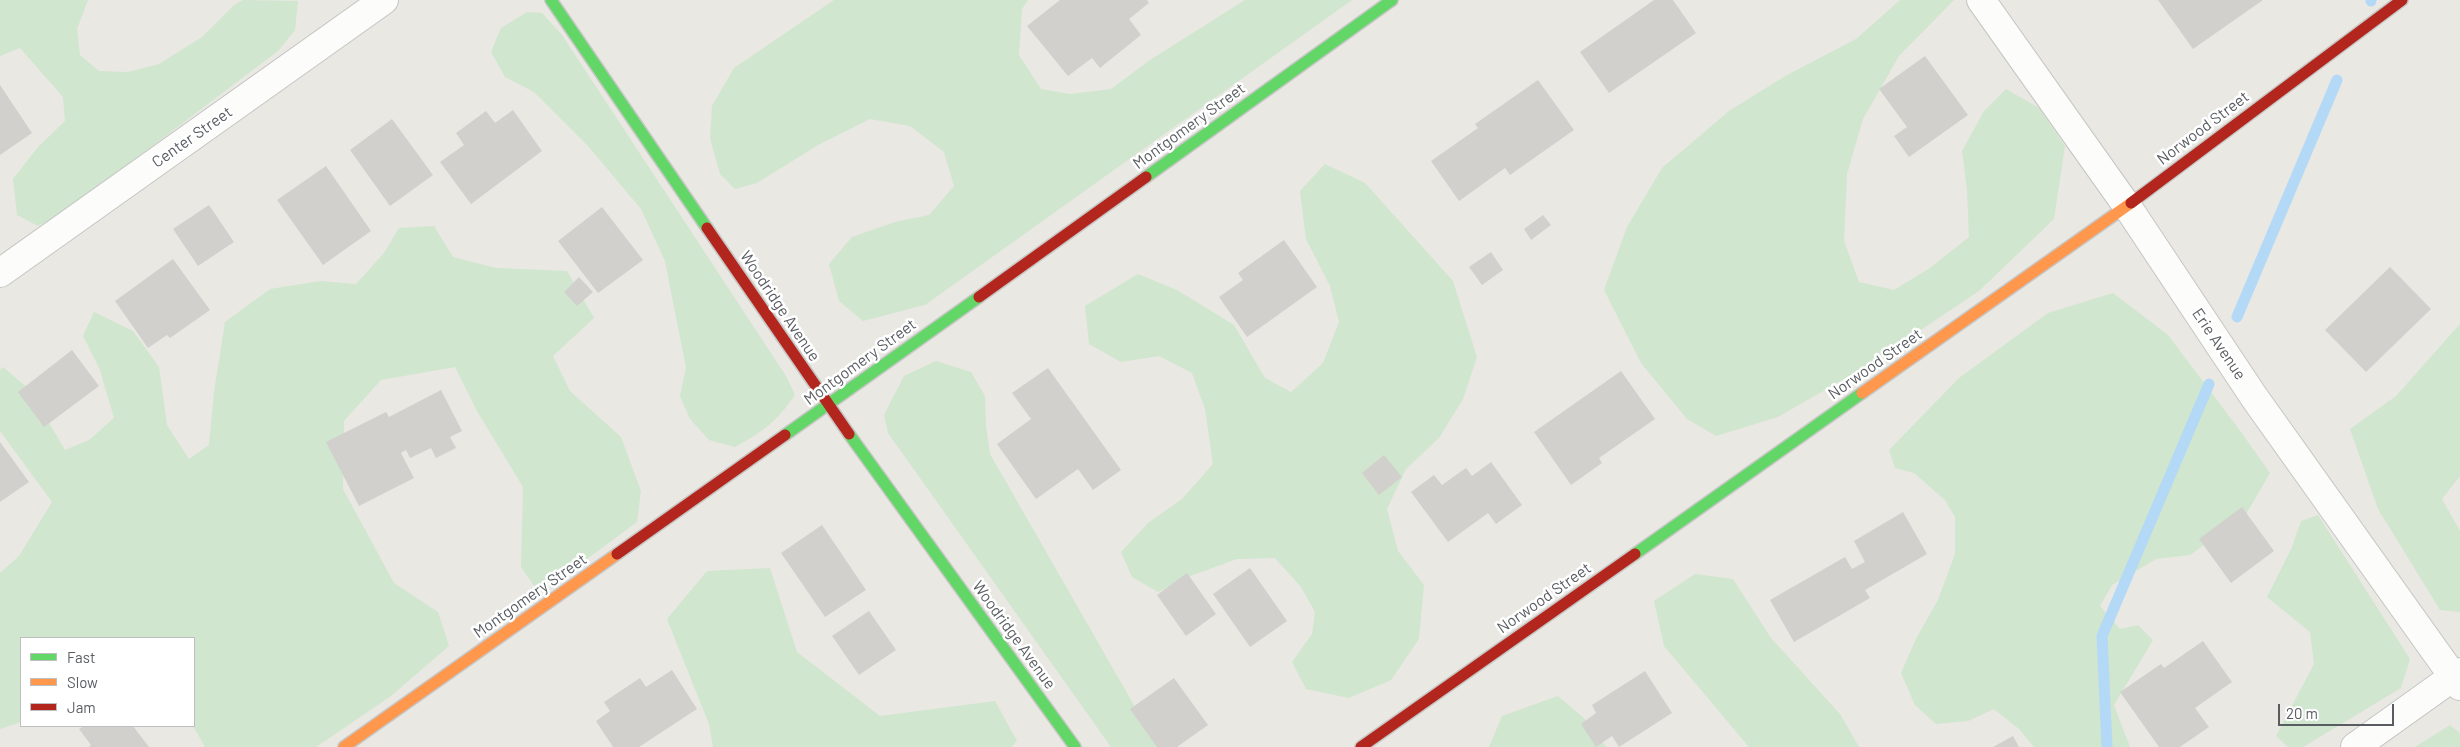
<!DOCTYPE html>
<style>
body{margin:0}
#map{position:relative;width:2460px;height:747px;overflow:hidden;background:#e9e8e3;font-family:Barlow,sans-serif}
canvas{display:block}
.legend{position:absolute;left:20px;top:637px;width:175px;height:90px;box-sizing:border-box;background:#fff;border:1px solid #bdbec0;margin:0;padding:6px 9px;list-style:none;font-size:15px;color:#595c61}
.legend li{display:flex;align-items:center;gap:10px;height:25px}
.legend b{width:25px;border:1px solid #bdbec0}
.scale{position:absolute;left:2278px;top:704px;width:116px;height:22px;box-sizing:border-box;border:2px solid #595c61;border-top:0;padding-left:6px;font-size:15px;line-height:18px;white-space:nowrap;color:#595c61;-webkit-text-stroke:4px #fff;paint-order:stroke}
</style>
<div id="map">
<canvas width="2460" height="747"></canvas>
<ul class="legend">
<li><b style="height:6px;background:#63d668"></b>Fast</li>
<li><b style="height:6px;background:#ff974d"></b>Slow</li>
<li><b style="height:6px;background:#b3261e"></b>Jam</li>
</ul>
<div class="scale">20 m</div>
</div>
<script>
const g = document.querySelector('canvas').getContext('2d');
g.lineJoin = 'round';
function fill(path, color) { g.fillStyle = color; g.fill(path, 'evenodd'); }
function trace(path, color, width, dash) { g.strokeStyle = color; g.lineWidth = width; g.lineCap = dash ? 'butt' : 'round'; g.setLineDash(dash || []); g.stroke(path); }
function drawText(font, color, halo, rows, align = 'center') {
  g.font = font + ' Barlow,sans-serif'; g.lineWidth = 5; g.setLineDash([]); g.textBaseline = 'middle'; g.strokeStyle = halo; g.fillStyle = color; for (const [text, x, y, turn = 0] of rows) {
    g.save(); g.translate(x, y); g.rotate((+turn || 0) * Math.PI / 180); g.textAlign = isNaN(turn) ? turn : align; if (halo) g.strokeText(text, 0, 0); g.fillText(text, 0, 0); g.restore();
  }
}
fill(new Path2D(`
 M0 0H88L77 29 80 55 99 71 128 72 159 64 202 37 234 5 243 0 298 1 295 30 278 51 65 212 38 226 17 215 13 179 38 147 65 121 63 97 20 48 0 56Z
 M834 0H1028L1022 9 1019 55 1041 89 1070 94 1111 89 1150 60 1245 0H1352L925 305 863 321 839 301 829 264 852 237 895 222 929 215 954 186 944 152 910 126 870 119 818 145 757 183 735 189 720 174 710 138 712 106 734 68Z
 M1900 0H1954L1899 56 1863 119 1847 174 1844 241 1859 282 1894 290 1930 268 1969 237 1967 190 1962 151 1984 111 2006 89 2039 108 2065 146 2054 219 1979 291 1867 366 1778 417 1716 436 1687 419 1641 363 1604 290 1627 227 1662 168 1729 111 1787 75 1856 39Z
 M527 12 542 13 562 35 786 376 795 395C777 421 763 432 735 447L709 440 690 419 680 396 686 368 665 261 641 209 588 146 534 92 505 77 491 52 501 28Z
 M1325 164 1365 183 1453 281 1477 357 1463 399 1439 438 1406 469 1387 509 1398 551 1424 585 1419 639 1391 680 1349 698 1306 689 1292 662 1312 634 1315 612 1301 587 1275 558 1237 559 1193 575 1158 592 1132 577 1121 552 1148 523 1182 499 1213 464 1205 409 1192 373 1159 356 1121 362 1089 344 1085 306 1138 274 1177 290 1234 325 1265 378 1291 392 1323 363 1339 322 1330 286 1306 239 1300 191Z
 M434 226 453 257 496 268 567 271 594 318 553 356 570 391 621 437 641 491 637 522 564 576 534 586 521 567 523 487 477 411 455 367 381 380 344 421 343 489 394 583 438 612 449 646 391 696 316 747H205L193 726 194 638H21V722L0 729V573L19 556 52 502 0 431V370L3 367 30 390 65 450 89 440 114 418 100 370 83 336 94 312 133 331 159 367 167 425 189 459 209 445 214 392 225 322 270 289 321 281 356 284 384 253 399 228Z
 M2113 293 2168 335 2241 432 2270 473 2245 516 2190 555 2156 559 2112 585 2100 606 2120 629 2138 625 2153 640 2114 705 2130 747H2034L2019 729 1994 709 1968 721 1936 724 1915 705 1901 673 1916 639 1938 600 1955 554V517L1945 500 1914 473 1895 468 1889 450 1959 378 2048 313Z
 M2460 324V476L2442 499 2460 531V612L2440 610 2378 509 2350 429 2396 396Z
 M936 361 971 372 985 396 986 426 990 454 1158 747H1111L888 433 884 415 904 376Z
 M2318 515 2410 659 2401 688 2303 747H2288L2276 736 2314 664 2310 632 2267 597 2292 547 2301 521Z
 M770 568 797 652 880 716 995 701 1017 741 1011 747H713L709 724 667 619 707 571Z
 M1695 574 1733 579 1771 638 1840 714 1859 747H1749L1664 646 1654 601Z
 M1558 696 1586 720 1606 747H1489L1502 716Z
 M2450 725 2460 733V747H2415Z`), '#d0e6ce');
trace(new Path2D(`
 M2371 1V0
 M2237 317 2337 80
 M2107 747 2102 636 2209 384`), '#b4d9f7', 11);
fill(new Path2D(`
 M1060 0H1147L1149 3 1129 19 1141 35 1100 68 1092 58 1068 76 1027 26Z
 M1654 0H1673L1696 33 1609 93 1580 52Z
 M2158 0H2263L2193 49Z
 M1925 56 1968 115 1909 157 1894 136 1907 127 1879 89Z
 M1538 80 1574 130 1510 175 1505 168 1459 201 1431 161 1478 128 1475 124Z
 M0 85 32 133 0 155Z
 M513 110 542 151 471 204 440 162 464 145 456 133 486 111 495 123Z
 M392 119 433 175 390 206 350 150Z
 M326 166 371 231 323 265 277 200Z
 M209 205 234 242 198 266 173 229Z
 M602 207 643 260 598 293 558 241Z
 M1543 215 1551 225 1531 240 1524 229Z
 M1284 240 1317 287 1247 337 1219 297 1243 280 1238 273Z
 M1491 252 1503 270 1482 285 1469 267Z
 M173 259 210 310 170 338 167 335 148 348 115 301Z
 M2390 267 2431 309 2366 372 2325 330Z
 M579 277 593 292 577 306 564 292Z
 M72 350 99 386 44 427 18 392Z
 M1048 368 1121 470 1093 490 1078 469 1036 499 997 444 1031 419 1012 393Z
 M1621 371 1655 419 1599 458 1602 463 1571 485 1534 432Z
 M441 390 462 431 450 437 456 448 436 458 431 448 410 458 406 450 401 453 414 478 359 506 326 442 386 412 389 417Z
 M0 442 29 482 0 502Z
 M1384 455 1402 477 1379 495 1362 473Z
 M1491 462 1522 505 1496 524 1488 513 1448 542 1411 492 1434 475 1442 485 1466 468 1472 476Z
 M2242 507 2274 551 2231 583 2199 539Z
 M1903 512 1927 554 1865 590 1870 598 1794 642 1770 600 1845 557 1852 569 1865 562 1854 541Z
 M822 525 866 590 825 617 781 553Z
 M1250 568 1287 621 1250 647 1213 594Z
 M1187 573 1216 614 1186 636 1157 595Z
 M869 611 896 650 859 675 832 636Z
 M2203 641 2232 682 2195 708 2209 727 2180 747H2159L2120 692 2161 664 2164 668Z
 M672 670 697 709 639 747H613L596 721 610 711 604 702 640 678 646 687Z
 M1645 671 1672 713 1619 747 1612 736 1596 747 1581 724 1596 713 1592 705Z
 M1174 678 1208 725 1177 747H1157L1130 709Z
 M84 726H133L149 747H89L91 745 79 729Z
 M2013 736 2019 747H1993Z`), '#d1d0cd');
const street = new Path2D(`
 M1981 0 2127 206 2254 397 2460 686
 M0 273 384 0
 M2355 747 2460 672`);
const fast = new Path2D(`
 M551 0 707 228
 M1146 177 1392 0
 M849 434 1075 747
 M785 435 979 297
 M1635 554 1862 393`);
const slow = new Path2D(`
 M1862 393 2131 203
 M344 747 617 554`);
const jam = new Path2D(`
 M2131 203 2402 0
 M707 228 849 434
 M979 297 1146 177
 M617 554 785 435
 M1361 747 1635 554`);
trace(street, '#c5c5c4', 30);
trace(fast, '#c6c6c5', 14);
trace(slow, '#c6c6c5', 14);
trace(jam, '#c6c6c5', 14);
trace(street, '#fcfcfb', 28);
trace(fast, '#63d668', 11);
trace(slow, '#ff974d', 11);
trace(jam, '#b3261e', 11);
drawText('16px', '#595c61', '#fff', [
 ["Montgomery Street",1189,126,-36],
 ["Norwood Street",2203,128,-37],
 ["Center Street",192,137,-35],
 ["Woodridge Avenue",780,306,56],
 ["Erie Avenue",2219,344,56],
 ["Montgomery Street",860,362,-36],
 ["Norwood Street",1875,364,-35],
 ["Montgomery Street",530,596,-35],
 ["Norwood Street",1544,598,-35],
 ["Woodridge Avenue",1014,635,54]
]);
</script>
